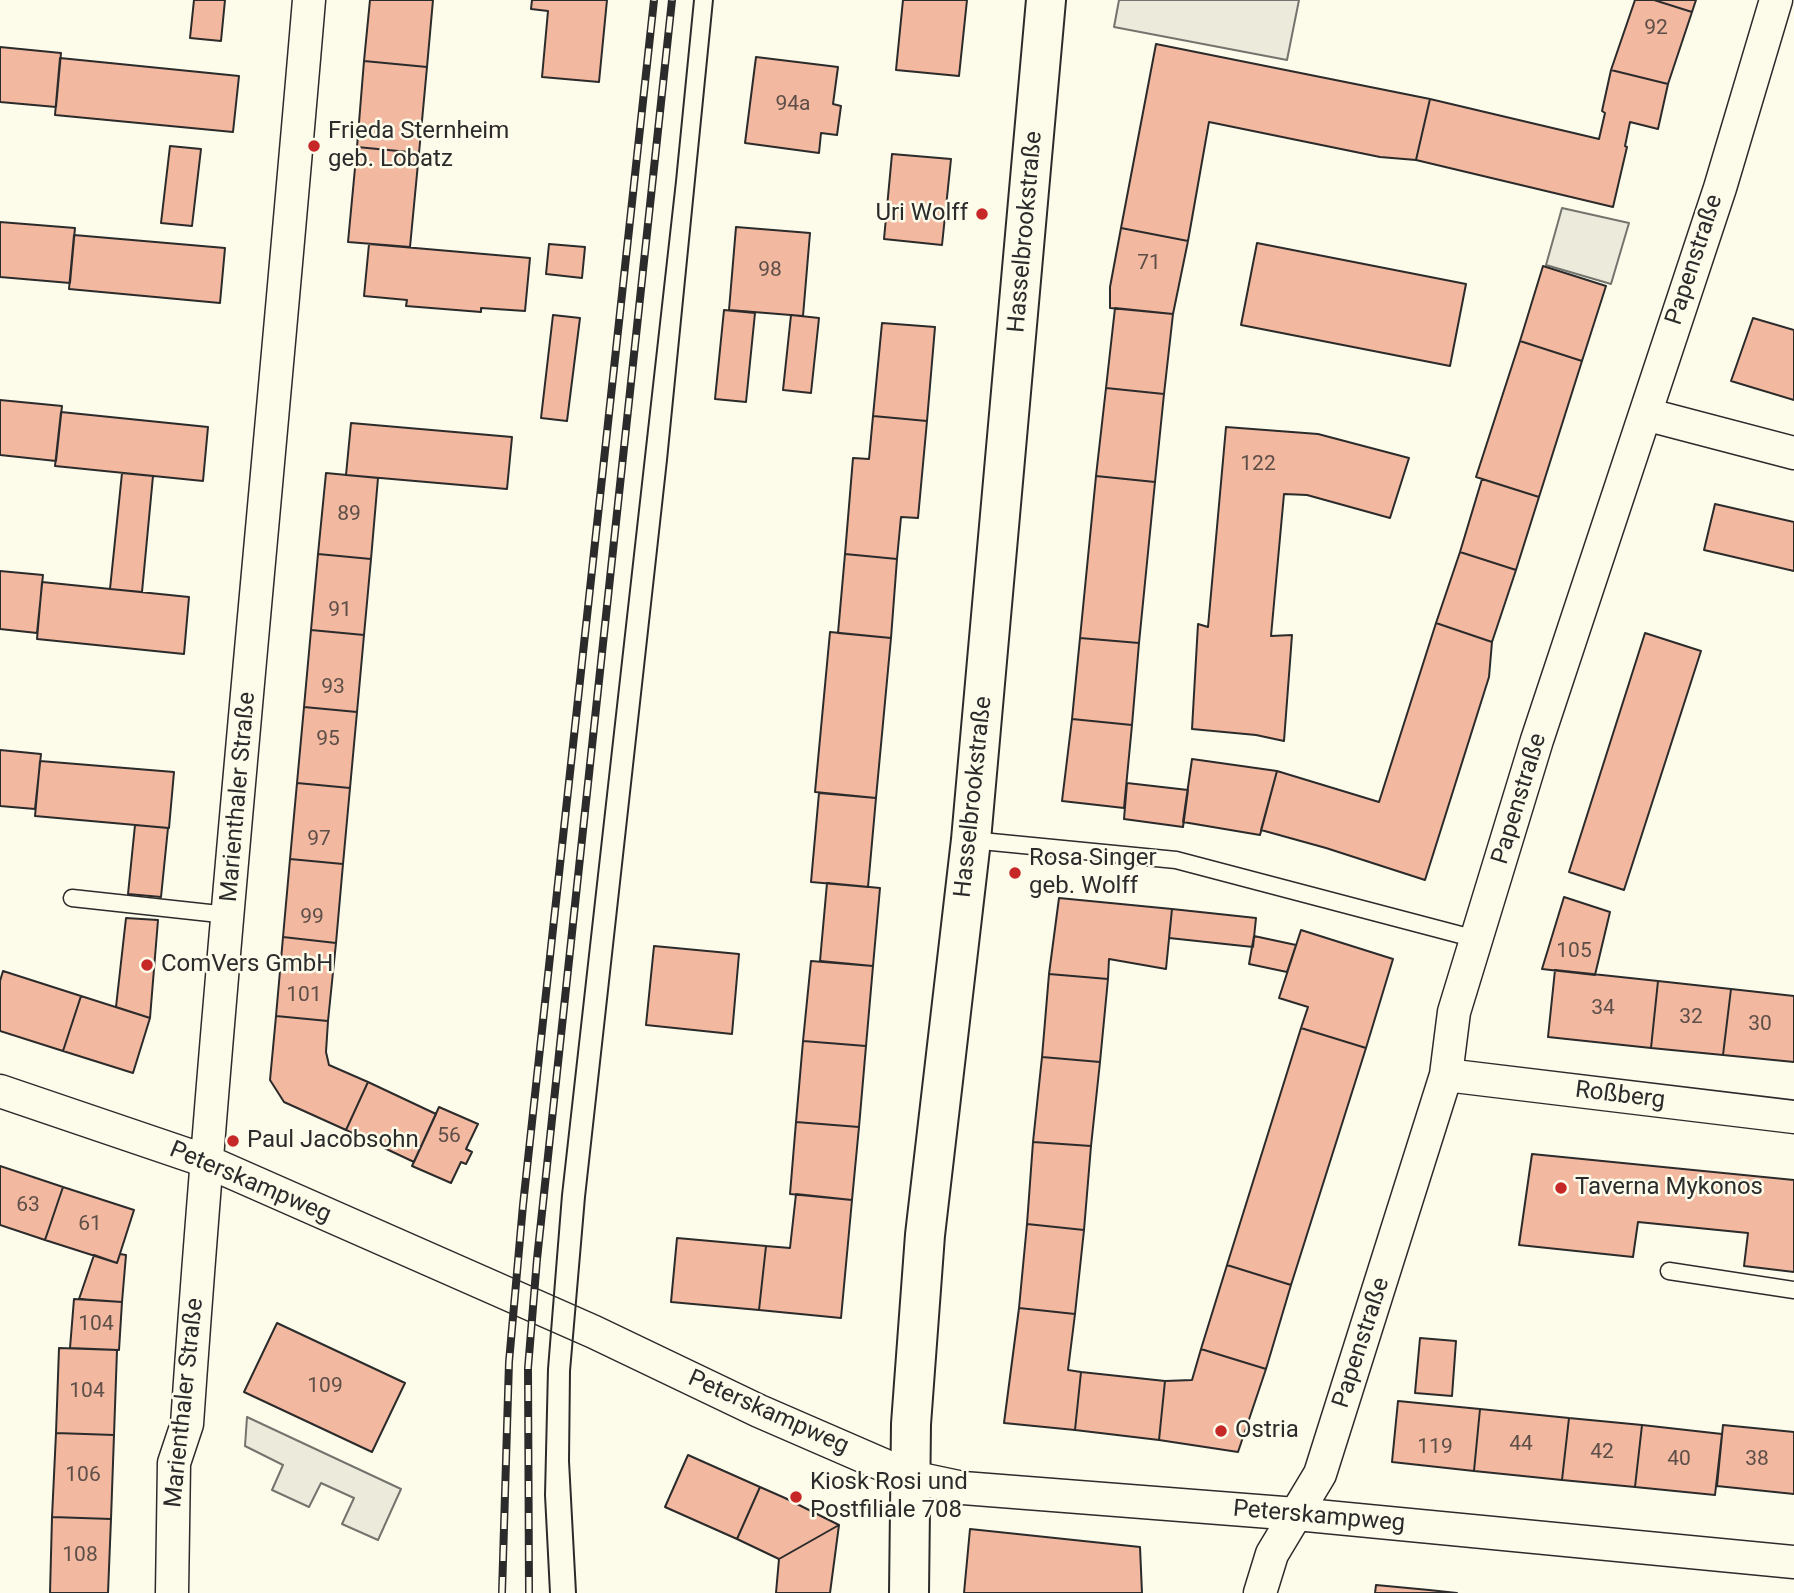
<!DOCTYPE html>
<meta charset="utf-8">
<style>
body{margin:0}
canvas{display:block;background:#fdfbea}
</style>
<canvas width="1794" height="1593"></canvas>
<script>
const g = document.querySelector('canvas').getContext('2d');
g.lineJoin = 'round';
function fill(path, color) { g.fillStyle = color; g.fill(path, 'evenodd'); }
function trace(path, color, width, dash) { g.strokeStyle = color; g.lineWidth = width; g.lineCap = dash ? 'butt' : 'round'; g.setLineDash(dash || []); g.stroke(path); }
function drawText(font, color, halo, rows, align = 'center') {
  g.font = font + ' Roboto,sans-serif'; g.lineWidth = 5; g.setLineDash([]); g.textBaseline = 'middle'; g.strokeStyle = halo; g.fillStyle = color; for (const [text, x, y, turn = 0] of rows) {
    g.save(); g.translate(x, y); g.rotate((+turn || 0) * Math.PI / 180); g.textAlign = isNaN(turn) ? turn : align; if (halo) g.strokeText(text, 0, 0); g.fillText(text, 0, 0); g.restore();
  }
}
const parking = new Path2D(`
 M1119 0H1299L1287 60 1114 27Z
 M1562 208 1629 223 1611 284 1546 265Z
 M247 1417 401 1489 378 1540 342 1524 354 1498 321 1483 309 1507 272 1490 283 1465 245 1446Z`);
fill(parking, '#eceadb');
trace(parking, '#74746e', 2);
const building = new Path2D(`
 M194 0H225L221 41 190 38Z
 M370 0H433L427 67 364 61Z
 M532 0H607L599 82 542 77 548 11 531 9Z
 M903 0H967L959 76 896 70Z
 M1635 0H1654L1692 12 1668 84 1611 70Z
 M1654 0H1696L1692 12Z
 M1156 44 1430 99 1416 160 1380 157 1209 122 1188 241 1121 228Z
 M0 47 61 53 56 107 0 102Z
 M756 57 838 67 833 104 841 106 837 135 821 133 819 153 745 143Z
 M60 58 239 76 233 132 55 115Z
 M364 61 427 67 419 153 357 147Z
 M1611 70 1668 84 1658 129 1630 122 1625 146 1627 147 1613 207 1416 160 1430 99 1599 139 1605 113 1602 111Z
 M170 146 201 149 192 226 161 223Z
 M357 147 419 153 410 247 348 242Z
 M892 154 951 159 942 245 884 239Z
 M0 222 75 228 70 283 0 277Z
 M736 227 810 233 803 316 729 310Z
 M1121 228 1188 241 1173 314 1110 308V287Z
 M74 235 225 248 220 303 69 289Z
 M1257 243 1466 284 1450 366 1241 325Z
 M369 244 530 258 525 311 481 308V312L406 306 407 300 364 296Z
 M549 244 585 247 582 278 546 274Z
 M1543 266 1606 286 1582 361 1520 341Z
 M1115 308 1173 314 1164 394 1106 388Z
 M724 310 755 313 746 402 715 399Z
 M553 315 580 318 567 421 541 418Z
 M791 315 819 318 811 393 783 390Z
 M1753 318 1794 330V400L1731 381Z
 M882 323 935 327 927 421 873 416Z
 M1520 341 1582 361 1539 497 1476 477Z
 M1106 388 1164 394 1155 482 1096 476Z
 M0 400 62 406 56 461 0 455Z
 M61 412 208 427 203 481 55 466Z
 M873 416 927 421 918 518 901 517 897 559 845 554 853 458 869 459Z
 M351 423 512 437 507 489 346 475Z
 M1226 427 1318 434 1409 458 1390 518 1307 495 1284 494 1271 636 1292 635 1284 741 1256 735 1192 729 1198 624 1208 627Z
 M122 473 153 476 142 592 110 589Z
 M326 473 378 478 371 559 318 554Z
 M1096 476 1155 482 1139 643 1080 638Z
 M1482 479 1539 497 1516 570 1460 552Z
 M1715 504 1794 522V571L1704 550Z
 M1460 552 1516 570 1492 642 1436 623Z
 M318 554 371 559 364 635 311 630Z
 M845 554 897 559 891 638 838 633Z
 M0 571 43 575 37 633 0 629Z
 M42 582 189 597 184 654 37 639Z
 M1436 623 1492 642 1489 677 1425 880 1326 848 1261 830 1277 771 1379 802Z
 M311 630 364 635 357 712 304 707Z
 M830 632 891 638 876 798 815 792Z
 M1645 633 1701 651 1624 890 1569 872Z
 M1080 638 1139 643 1132 725 1072 719Z
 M304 707 357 712 350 788 297 783Z
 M1072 719 1132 725 1124 808 1062 801Z
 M0 750 41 754 35 809 0 806Z
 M1192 759 1277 771 1260 835 1183 822Z
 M40 761 174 772 169 828 35 816Z
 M297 783 350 788 343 864 290 859Z
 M1127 783 1188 790 1183 827 1124 819Z
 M819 793 876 798 868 887 811 882Z
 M135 825 168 828 161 897 128 894Z
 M290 859 343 864 336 943 283 937Z
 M827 883 880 888 873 966 820 961Z
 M1564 897 1610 912 1595 975 1542 969Z
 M1059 898 1172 909 1166 969 1109 959 1108 979 1049 974Z
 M1172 909 1256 918 1253 947 1169 938Z
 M126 918 158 920 150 1018 116 1007Z
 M1301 930 1393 959 1366 1048 1301 1028 1308 1007 1279 998Z
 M1254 936 1296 945 1287 972 1249 964Z
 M283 937 336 943 328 1021 276 1016Z
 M654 946 739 954 732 1034 646 1025Z
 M811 961 873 966 866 1046 803 1041Z
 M1555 970 1658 981 1651 1048 1548 1037Z
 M3 971 81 996 63 1051 0 1031V981Z
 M1049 974 1108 979 1100 1062 1042 1057Z
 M1658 981 1731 989 1723 1055 1651 1048Z
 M1731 989 1794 996V1062L1723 1055Z
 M81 996 150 1018 133 1073 63 1051Z
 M276 1016 328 1021 326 1052 329 1065 368 1082 346 1130 284 1102 270 1080Z
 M1301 1028 1366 1048 1291 1285 1227 1265Z
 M803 1041 866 1046 859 1127 796 1122Z
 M1042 1057 1100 1062 1091 1146 1033 1142Z
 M368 1082 436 1114 414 1162 346 1130Z
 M439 1107 478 1124 466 1149 472 1152 466 1164 461 1162 451 1183 412 1166Z
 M796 1122 859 1127 852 1200 790 1194Z
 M1033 1142 1091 1146 1084 1230 1027 1224Z
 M1532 1154 1794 1180V1272L1744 1266 1748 1233 1638 1222 1633 1257 1519 1245Z
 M0 1166 63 1187 45 1240 0 1225Z
 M63 1187 134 1210 117 1263 45 1240Z
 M796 1194 852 1200 841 1318 759 1310 766 1246 790 1248Z
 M1027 1224 1084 1230 1075 1314 1019 1308Z
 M677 1238 766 1246 759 1310 671 1302Z
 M120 1254 126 1255 122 1302 79 1299 94 1255 117 1263Z
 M1227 1265 1291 1285 1266 1369 1201 1349Z
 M74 1299 122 1302 119 1350 70 1348Z
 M1019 1308 1075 1314 1068 1370 1081 1372 1075 1430 1004 1423Z
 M277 1323 405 1383 372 1452 244 1392Z
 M1420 1338 1456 1341 1452 1396 1415 1393Z
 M59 1348 117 1350 114 1435 56 1433Z
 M1201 1349 1266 1369 1238 1452 1159 1440 1165 1381 1192 1380Z
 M1081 1372 1165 1381 1159 1440 1075 1430Z
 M1398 1401 1480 1409 1474 1471 1392 1462Z
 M1480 1409 1569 1418 1562 1480 1474 1471Z
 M1569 1418 1642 1425 1635 1487 1562 1480Z
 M1642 1425 1722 1434 1715 1495 1635 1487Z
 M1723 1425 1794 1432V1494L1717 1486Z
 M56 1433 114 1435 111 1519 52 1517Z
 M688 1455 760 1487 737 1539 665 1507Z
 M760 1487 785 1498 839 1525 779 1559 737 1539Z
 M52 1517 111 1519 108 1593H50Z
 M839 1525 830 1593H776L779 1559Z
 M970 1529 1140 1547 1142 1593H964Z
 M1376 1585 1429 1590 1457 1593H1375Z`);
fill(building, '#f2b8a0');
trace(building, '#2b2b2b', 2);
const service = new Path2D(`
 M971 840 1176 860 1476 939
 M72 898 228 915
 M1669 1271 1794 1290`);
const minor = new Path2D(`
 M1645 414 1794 453
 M1446 1075 1794 1117
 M0 1091 206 1161 594 1332 759 1411 911 1477 963 1488 1296 1514 1794 1562
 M172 1593 174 1463 187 1424C220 949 269 475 309 0
 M1260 1593 1272 1554 1320 1474 1446 1075 1454 1012 1537 740 1720 188 1776 0`);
const tertiary = new Path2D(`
 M909 1593 911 1424 925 1235 971 840 1046 0`);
trace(service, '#2b2b2b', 19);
trace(minor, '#2b2b2b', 35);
trace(tertiary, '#2b2b2b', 42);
trace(service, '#fdfbea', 16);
trace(minor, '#fdfbea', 32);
trace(tertiary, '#fdfbea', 38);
trace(new Path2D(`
 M550 1593 545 1495 548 1369 562 1195 676 181 694 0
 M576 1593 569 1461 570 1371 585 1197 667 460 713 0`), '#2b2b2b', 2);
const rail = new Path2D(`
 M502 1593 509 1362 523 1205 654 0
 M529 1593 528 1368 537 1259 672 0`);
trace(rail, '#2b2b2b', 8);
trace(rail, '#fdfbea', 5, [16]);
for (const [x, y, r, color] of [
 [314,146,7,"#c62828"],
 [982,214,7,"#c62828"],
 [1015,873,7,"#c62828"],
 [147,965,7,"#c62828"],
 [233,1141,7,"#c62828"],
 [1561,1188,7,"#c62828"],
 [1221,1431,7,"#c62828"],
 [796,1497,7,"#c62828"]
]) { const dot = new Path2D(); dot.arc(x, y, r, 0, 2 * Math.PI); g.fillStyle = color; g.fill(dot); trace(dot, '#fdfbea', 2.5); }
drawText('21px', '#5d4e48', null, [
 ["92",1656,29],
 ["94a",793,105],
 ["71",1149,264],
 ["98",770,271],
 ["122",1258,465],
 ["89",349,515],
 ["91",340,611],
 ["93",333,688],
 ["95",328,740],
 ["97",319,840],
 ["99",312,918],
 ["105",1574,952],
 ["101",304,996],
 ["34",1603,1009],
 ["32",1691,1018],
 ["30",1760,1025],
 ["56",449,1137],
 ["63",28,1206],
 ["61",90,1225],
 ["104",96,1325],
 ["109",325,1387],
 ["104",87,1392],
 ["44",1521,1445],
 ["119",1435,1448],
 ["42",1602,1453],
 ["40",1679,1460],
 ["38",1757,1460],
 ["106",83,1476],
 ["108",80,1556]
]);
drawText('24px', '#2b2b2b', '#fdfbea', [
 ["Frieda Sternheim",328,132],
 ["geb. Lobatz",328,160],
 ["Uri Wolff",968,214,"right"],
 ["Rosa Singer",1029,859],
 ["geb. Wolff",1029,887],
 ["ComVers GmbH",161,965],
 ["Paul Jacobsohn",247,1141],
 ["Taverna Mykonos",1575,1188],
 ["Ostria",1235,1431],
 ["Kiosk Rosi und",810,1483],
 ["Postfiliale 708",810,1511]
], 'left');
drawText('24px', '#2b2b2b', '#fdfbea', [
 ["Hasselbrookstraße",1026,232,-85],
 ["Papenstraße",1695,260,-72],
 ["Marienthaler Straße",239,797,-85],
 ["Hasselbrookstraße",974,797,-84],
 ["Papenstraße",1520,799,-73],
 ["Roßberg",1620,1096,7],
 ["Peterskampweg",250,1183,23],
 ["Papenstraße",1362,1343,-72],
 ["Marienthaler Straße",185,1403,-84],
 ["Peterskampweg",768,1413,24],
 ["Peterskampweg",1319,1517,5]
]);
</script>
